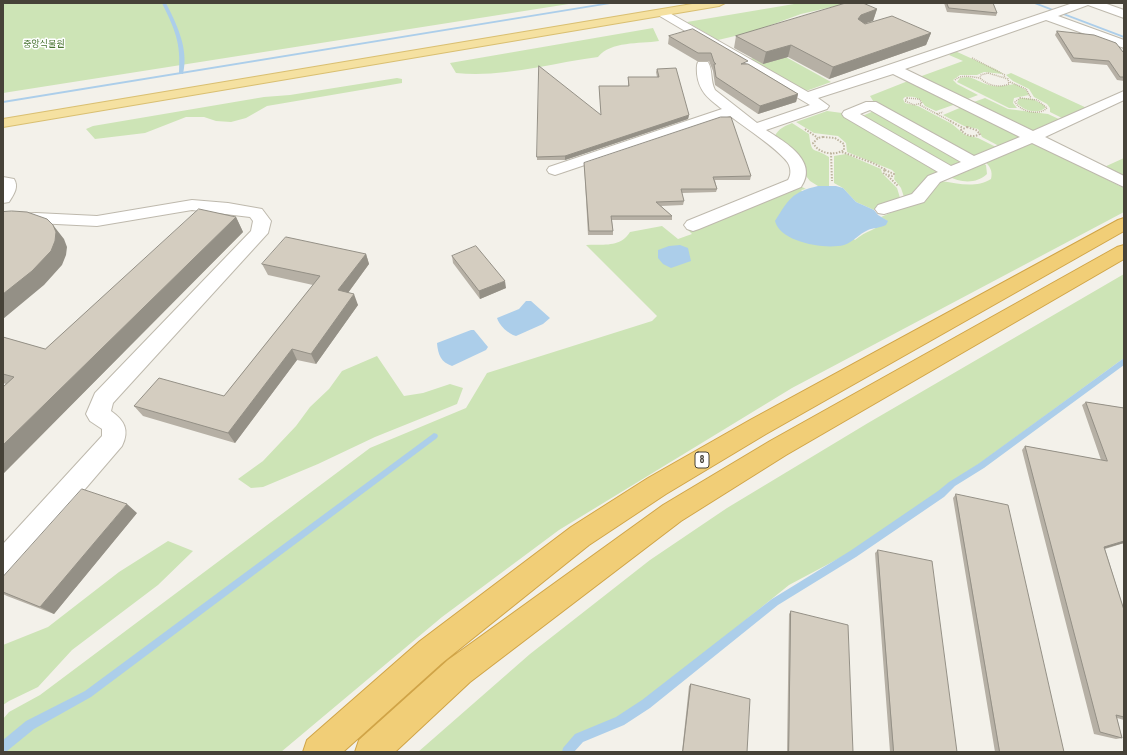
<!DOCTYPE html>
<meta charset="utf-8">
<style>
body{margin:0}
#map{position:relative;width:1127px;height:755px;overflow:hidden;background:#f3f1ea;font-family:"Archivo Narrow",sans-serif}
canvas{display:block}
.frame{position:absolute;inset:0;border:4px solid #464238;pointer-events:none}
</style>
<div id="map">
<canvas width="1127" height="755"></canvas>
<div class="frame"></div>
</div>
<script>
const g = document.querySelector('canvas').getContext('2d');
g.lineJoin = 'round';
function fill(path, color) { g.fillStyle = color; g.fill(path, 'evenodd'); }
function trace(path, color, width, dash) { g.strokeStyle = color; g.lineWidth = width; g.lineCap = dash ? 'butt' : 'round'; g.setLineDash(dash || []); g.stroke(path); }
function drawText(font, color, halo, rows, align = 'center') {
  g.font = font + ' "Archivo Narrow","Noto Sans KR",sans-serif'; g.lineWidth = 3; g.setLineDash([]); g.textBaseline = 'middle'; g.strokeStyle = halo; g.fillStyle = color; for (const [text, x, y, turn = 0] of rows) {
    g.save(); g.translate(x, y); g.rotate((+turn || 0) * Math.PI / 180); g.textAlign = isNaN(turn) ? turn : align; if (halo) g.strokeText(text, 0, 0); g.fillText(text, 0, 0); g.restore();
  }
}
fill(new Path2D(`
 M3 3H575L3 93Z
 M800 3H849L801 14 752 32 718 40 687 22Z
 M653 28 659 41C639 44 611 41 598 57 551 63 503 78 456 73L450 63Z
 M775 51 831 82 806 91 750 59Z
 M955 51 997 70 1003 74 984 72 977 75H960L953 80 957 84 978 95 965 100 919 77 963 61 949 55Z
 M1011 73 1089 109 1064 119 1050 112V108L1047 104 1034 97 1029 89 1013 81 1006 75Z
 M967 77C976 78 980 83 989 85 999 88 1005 85 1015 84L1026 90 1029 95 1014 98 1013 103 1017 108H1009L957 82 960 78Z
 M397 78 402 79V83L267 106 246 118 231 122 216 121 204 117H186L145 133 95 139 86 129 93 126 264 97 290 95Z
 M908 81 956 104 936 111 925 106C920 98 916 96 905 97L903 99 905 103 918 106 952 124 965 135 978 138 996 147 974 159 875 104 870 96Z
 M985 98 1008 109 1048 114 1061 120 1034 133 971 103Z
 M1022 98 1033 99 1045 106V108C1037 115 1023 110 1017 103L1019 99Z
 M962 107 1022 137 999 146 982 137 978 129 964 126 943 115Z
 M876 110 966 161 953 169 860 117Z
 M827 111 842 113 853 117 946 172 905 200 901 188 894 179 895 173 892 170 847 152 846 143 838 136 814 133 796 122Z
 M792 123 809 134C812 156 812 146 829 157V186H818L810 181 806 176 805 168 775 136C778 129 785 126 792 123Z
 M1030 141 1124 188V212L792 388 559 530 442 617 281 752H3V719L9 712 40 695 370 448 466 408 487 373 652 321 657 316 586 245C603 244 620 248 630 232L662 226 678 239 692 234 688 230 796 184 806 189 801 190 855 240C867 230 876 230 887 221L881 217 920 200 940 181C958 183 974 189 991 179 993 171 990 166 984 161Z
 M846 154 881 169 882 173 897 188 901 201 874 210 856 202 843 188 834 183V156Z
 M1124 158V180L1102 168Z
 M981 162 986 165 987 174C977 184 960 183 948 176Z
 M1124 274V358L979 464 949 483 938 492 851 552 789 585 643 703 618 718 578 734 563 752H418L530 654 650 560 727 508 868 423Z
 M377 356 404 396 423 393 450 384 463 388 457 404 375 437 318 464 263 487 251 488 238 479 263 461 296 426 310 407 329 389 342 371Z
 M168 541 193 551 158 585 72 650 38 687 9 701 3 705V645L48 627 119 572Z`), '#cde4b6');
fill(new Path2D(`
 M605 3H616L3 103V101Z
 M818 186H836L843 188 856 202 874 210 878 215 888 221 886 225C880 228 873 228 868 230 859 234 853 242 844 245 825 250 780 242 775 221 789 199 792 192 818 186Z
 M680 245 688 248 691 261 671 268 663 264 658 258V250L669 246Z
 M526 301H531L550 318 543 324 516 336C508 334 499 325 497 318L519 309Z
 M471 330H474L488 347 486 350 452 366C441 362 438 355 437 343Z`), '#acceea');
fill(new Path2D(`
 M162 3H166C177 25 189 49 183 74L179 73C181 42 175 30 162 3Z
 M1032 3H1037L1124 36V38Z
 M1124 358V365L984 468 955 486 944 497 856 557 778 605 650 708 624 725 583 742 574 752H562L563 748 575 734 616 717 642 700 772 599 850 551 938 491 949 482 978 464Z
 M434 433 437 434 438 436 437 438 91 697 34 729 7 751 3 752V740L26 721 85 691Z`), '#acceea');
const minor = new Path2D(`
 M1073 3H1104L1124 10V18L1088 5 1058 16 1124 40V48L1046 20 905 69 1033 131 1124 91V100L1045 137 1124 176V187L1032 143 940 182 924 202 884 214 878 213 875 209 878 205 912 194 928 176 938 172 844 117 842 114 844 111 866 102H876L974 156 1020 137 893 74 818 98 829 106 827 109 766 130C785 142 819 161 801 187L699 229 693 231 687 229 684 225 687 221 788 180C791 175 791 170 789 165 784 153 743 126 730 116L561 173 555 175 549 173 547 170 549 167 722 109C709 99 699 92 697 74 697 70 696 66 698 62H708C713 70 710 81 715 90L757 123 810 105 658 15 656 13 658 11H666L808 92ZM870 110 961 162 951 166 860 114Z
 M3 177 14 179C19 187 14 194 9 202L3 203Z
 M192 200 228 203 262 209 271 221 268 233 113 403 111 411C124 420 130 430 122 446L13 573 3 577V544L102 436V429L90 421 86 414 95 393 251 231 253 221 250 217 192 210 97 226 36 223 3 225V215L36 213 97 216Z`);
const major = new Path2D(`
 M698 3H725L719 6 3 127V119Z`);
const highway = new Path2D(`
 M1124 218V231L766 434 666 494 589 545 442 663 343 752H303L307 740 420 641 571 527 648 478 750 420 1118 220Z
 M1124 245V259L786 455 681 521 470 682 395 752H355L359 740 448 660 663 505 770 441 1117 247Z`);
trace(minor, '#beb9ad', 2);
trace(major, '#d9bf71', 2);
trace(highway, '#d0a447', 2);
trace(new Path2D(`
 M972 58 1005 75 1004 77
 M988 73 1008 79 1009 84C999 88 988 86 980 78L981 75Z
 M955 80C961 74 972 77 980 78
 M1010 82 1026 89 1031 98
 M907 98 919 99 922 103 914 105 905 101Z
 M1020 98 1037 100 1047 108C1039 116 1021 112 1015 102Z
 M920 105 952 122
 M937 114 943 112`), '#beb59f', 1.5, [1, 1]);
trace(new Path2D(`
 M950 121 963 128
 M967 127 976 130 980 134C973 138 966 136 961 130Z
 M805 129 818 138
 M823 137 835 138 844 144V150C834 156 819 154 813 143L818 138Z
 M842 152 873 163 886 170
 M831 153 832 181
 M885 170 894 174 892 176 884 174 883 172Z
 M888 176 898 186`), '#beb59f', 2, [1.5, 1.5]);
fill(minor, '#fff');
fill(major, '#f5e1a1');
fill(highway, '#f1ce77');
fill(new Path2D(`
 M944 3H993L997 13 996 16 947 12Z
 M877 9 873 21 865 23 931 33 926 45 829 79 788 57 763 64 734 48 736 36Z
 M1057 31 1124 52V81L1117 80 1107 65 1072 62 1055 35Z
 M669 36 748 64 798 94 796 102 758 114 715 85 713 71 709 61H697L668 44Z
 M657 69 689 115 688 119 565 160H537V157L601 115 599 86H628V77H657L656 72Z
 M584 163 751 176 750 180H715L717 189 716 192 682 193 684 201 683 205 661 206 672 216V220H612L613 231V235H588Z
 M236 217 243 232 3 474V387L6 384 3 383V337L45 349Z
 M366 254 369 264 348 293 358 305 316 364 297 360 235 443 143 416 134 406 224 396 313 285 268 275 262 264Z
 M452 256 506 288 480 299 453 263Z
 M1086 402 1124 408V543L1105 549 1124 610V720L1117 718 1122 738 1116 739 1094 734 1022 450 1025 446 1101 460 1082 405Z
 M956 494 1064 752H995L953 498Z
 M137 513 54 614 7 596 3 594V577Z
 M878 550 957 752H890L875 553Z
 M791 611 853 752H787L789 614Z
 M691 684 747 752H682L689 686Z`), '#b6b0a5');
fill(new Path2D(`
 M877 9 873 21 857 26 858 19 861 15Z
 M931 33 926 45 829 79 833 67Z
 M791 45 788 57 763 64 766 52Z
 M798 94 796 102 758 114 760 106Z
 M689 115 688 119 565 160V156Z
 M236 217 243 232 3 474V445Z
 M53 225 64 239 67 247 66 255 62 265 44 285 3 319V294Z
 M366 254 369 264 342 301 338 290Z
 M505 281 506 288 480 299 479 291Z
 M354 294 358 305 316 364 311 354Z
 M292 349 297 360 235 443 228 433Z
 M127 504 137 513 54 614 40 607Z
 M1124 541V543L1099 550 1104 547Z`), '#949086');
const building = new Path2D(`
 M846 3H863L877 9 861 15 858 19 865 24 892 16 931 33 833 67 791 45 766 52 736 36Z
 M947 3H993L997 13 949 8Z
 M693 29 748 61 741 64H748L798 94 760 106 716 77 714 64H716L714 62 711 53H698L669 36Z
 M1057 31 1094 35 1116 43 1123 52H1124V77H1120L1109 61 1074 58Z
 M539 66 601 115 599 86H629L628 77H659L657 69 676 68 689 115 565 156 537 157Z
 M721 117H731L751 176 713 177 717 189H681L684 201 656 202 672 216H611L613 231H589L584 163Z
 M199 209 236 217 3 445V387L14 377 3 374V337L45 349Z
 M12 211 27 212 47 219 53 225 56 232 55 241 51 251 32 271 3 294V212Z
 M286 237 366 254 338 290 354 294 311 354 292 349 228 433 134 406 159 378 224 396 320 276 262 264Z
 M476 246 505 281 479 291 452 256Z
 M1086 402 1124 408V541L1104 547 1124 610V717L1116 715 1122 738 1100 732 1025 446 1107 461Z
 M82 489 127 504 40 607 3 592V577Z
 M956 494 1008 505 1064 752H1000Z
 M878 550 932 561 957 752H894Z
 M791 611 848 625 853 752H789Z
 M691 684 750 699 747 752H683Z`);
fill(building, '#d4cdc0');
trace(building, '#949086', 1);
drawText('9px', '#477330', '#fff', [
 ["중앙식물원",44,45]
]);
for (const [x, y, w] of [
 [702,460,14]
]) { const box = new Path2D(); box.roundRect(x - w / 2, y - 8, w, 16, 3); g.fillStyle = '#fff'; g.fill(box); trace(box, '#464238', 1); }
drawText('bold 10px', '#464238', null, [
 ["8",702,460]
]);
</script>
